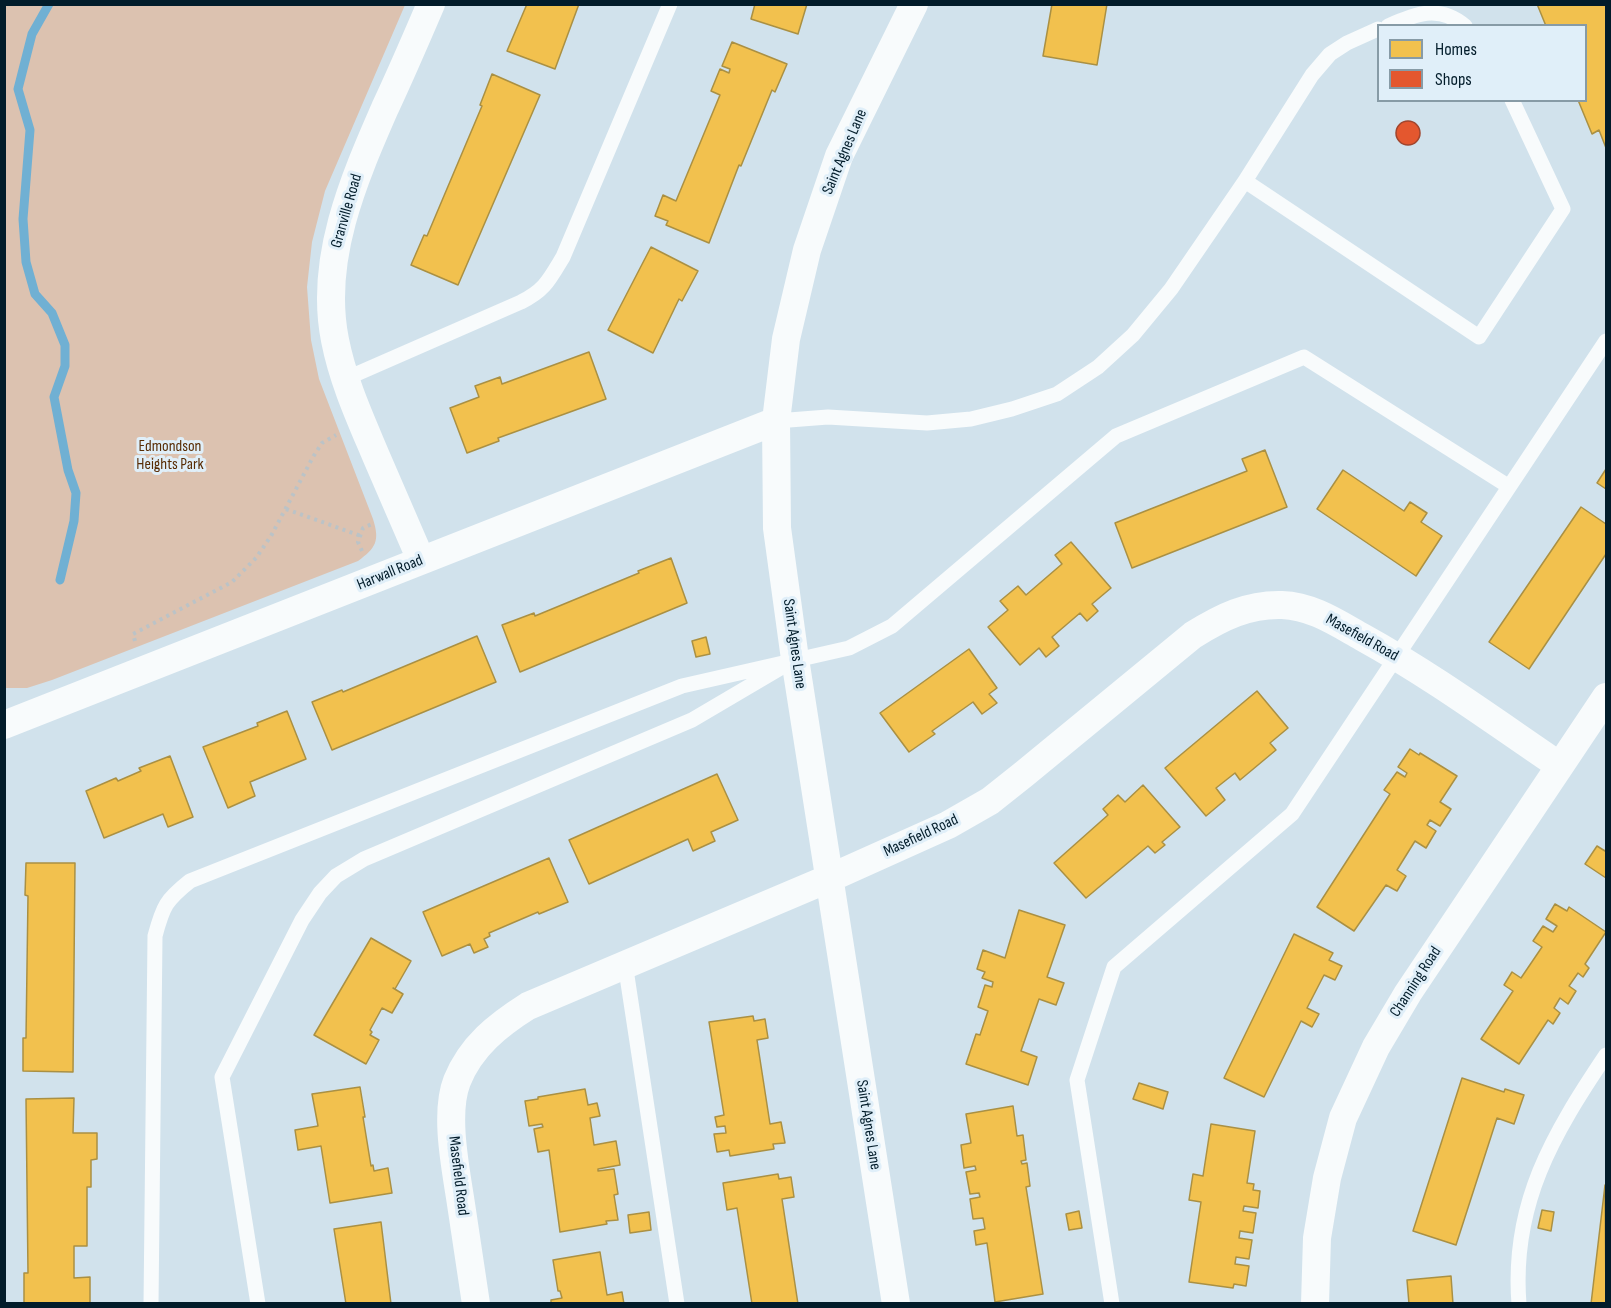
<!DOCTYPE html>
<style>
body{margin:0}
#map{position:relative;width:1611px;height:1308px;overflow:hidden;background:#d1e2ec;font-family:"Sofia Sans Condensed",sans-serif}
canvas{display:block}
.frame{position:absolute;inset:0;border:6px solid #021c2a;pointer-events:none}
.legend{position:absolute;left:1377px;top:24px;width:210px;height:78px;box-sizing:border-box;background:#e0eff9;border:2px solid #879ba6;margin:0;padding:8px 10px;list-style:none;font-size:18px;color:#021c2a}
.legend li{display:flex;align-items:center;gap:12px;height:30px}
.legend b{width:30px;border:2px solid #879ba6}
</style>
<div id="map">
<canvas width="1611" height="1308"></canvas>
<div class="frame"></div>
<ul class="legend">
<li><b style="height:16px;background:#f2c14e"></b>Homes</li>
<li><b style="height:16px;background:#e4572e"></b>Shops</li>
</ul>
</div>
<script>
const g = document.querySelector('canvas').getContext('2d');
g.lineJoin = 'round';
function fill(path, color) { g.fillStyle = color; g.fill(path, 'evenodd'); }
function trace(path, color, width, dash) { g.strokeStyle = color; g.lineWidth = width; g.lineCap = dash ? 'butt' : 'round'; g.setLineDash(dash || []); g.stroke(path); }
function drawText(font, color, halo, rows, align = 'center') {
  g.font = font + ' "Sofia Sans Condensed",sans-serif'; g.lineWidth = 6; g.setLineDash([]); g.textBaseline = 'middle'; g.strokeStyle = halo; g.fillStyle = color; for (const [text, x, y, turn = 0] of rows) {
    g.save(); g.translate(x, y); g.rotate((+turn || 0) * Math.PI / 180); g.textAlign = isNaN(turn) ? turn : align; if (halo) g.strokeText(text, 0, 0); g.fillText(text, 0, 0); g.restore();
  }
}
fill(new Path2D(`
 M4 5H405L325 191 312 242 307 287 311 340 319 379 373 519C380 541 376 548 358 561L52 680 27 688H5Z`), '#dcc2b0');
const homes = new Path2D(`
 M527 4H579L555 69 507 51Z
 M755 4H807L798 34 751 19Z
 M1052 4H1107L1097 65 1043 56Z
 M1537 4H1606V148L1599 130 1592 134 1578 100H1586V26H1546Z
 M732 42 787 64 775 92 772 90 741 166 739 165 709 243 666 225 668 221 655 216 663 195 676 201 720 95 711 91 720 69 729 73 730 69 722 66Z
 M492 74 540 95 458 285 411 265 424 235 427 236 482 106 480 105Z
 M651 247 698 271 682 301 679 299 653 353 608 330Z
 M589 352 606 399 498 438 499 441 467 453 450 408 479 397 475 386 500 377 502 384Z
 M1265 450 1287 507 1132 568 1115 523 1247 471 1242 459Z
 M1606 469V489L1597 483Z
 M1343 470 1404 511 1410 502 1427 513 1421 522 1442 536 1416 576 1317 509Z
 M1581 507 1606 524V554L1529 669 1489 642Z
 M1071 542 1111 588 1092 604 1098 611 1087 621 1080 613 1052 637 1059 646 1046 657 1039 648 1020 665 988 627 1008 610 1000 601 1018 586 1026 595 1062 564 1055 555Z
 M671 558 687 603 520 672 502 625 534 613 535 616 639 573 638 571Z
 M477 636 496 682 332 750 312 702 342 690 343 692Z
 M706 637 710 654 696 657 692 641Z
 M969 649 997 688 989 694 997 703 982 714 973 702 932 731 935 734 909 752 880 713Z
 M1257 691 1288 728 1270 743 1276 750 1240 780 1235 773 1216 788 1225 800 1206 816 1165 768Z
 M287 711 306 759 250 782 255 796 228 808 203 747 258 726 257 723Z
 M1410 749 1419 755 1420 753 1457 776 1440 802 1451 809 1440 826 1430 820 1427 825 1436 831 1426 848 1415 841 1397 870 1406 876 1397 891 1386 885 1354 931 1317 907 1390 794 1384 790 1397 772 1405 777 1407 773 1398 767Z
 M170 756 193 817 168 827 163 814 104 838 86 791 116 778 118 781 141 771 139 768Z
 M717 774 738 820 711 832 715 841 693 851 688 839 589 884 569 840Z
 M1143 785 1180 827 1162 842 1165 845 1155 853 1148 846 1086 898 1054 863 1108 815 1103 809 1118 795 1125 802Z
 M1597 846 1605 851 1606 849V878L1585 864Z
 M549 858 568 902 539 914 538 912 489 933 490 936 484 939 488 947 474 953 470 944 442 956 423 912Z
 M26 863H75L73 1072 23 1071V1038H26L28 896 25 895Z
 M1555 904 1567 911 1569 907 1606 932 1585 964 1589 968 1583 977 1578 973 1569 986 1576 991 1568 1004 1560 998 1554 1008 1560 1013 1553 1024 1548 1020 1519 1064 1481 1039 1513 991 1504 985 1512 972 1521 978 1542 947 1533 941 1543 926 1553 932 1557 926 1546 919Z
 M1019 910 1065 925 1047 977 1064 983 1056 1005 1039 999 1021 1051 1037 1057 1028 1085 966 1064 976 1034 980 1035 988 1011 978 1007 985 985 992 987 993 982 982 978 985 972 977 969 983 950 1005 958Z
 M1294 934 1333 953 1329 960 1342 966 1335 980 1324 975 1307 1008 1319 1014 1312 1027 1301 1021 1264 1097 1224 1078Z
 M371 938 411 961 395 989 393 988 403 994 392 1013 382 1008 370 1030 372 1032 370 1035 379 1040 366 1064 314 1035Z
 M753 1016 754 1021 765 1019 768 1038 757 1040 770 1124 781 1122 785 1143 773 1144 774 1149 730 1156 729 1150 717 1152 714 1134 726 1133 725 1126 717 1127 715 1117 724 1115 709 1022Z
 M1462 1078 1504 1092 1505 1089 1524 1095 1514 1124 1497 1118 1456 1245 1413 1231Z
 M1139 1083 1168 1092 1163 1109 1133 1099Z
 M360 1087 365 1117H363L371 1166 373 1165 374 1171 388 1168 392 1193 330 1203 321 1146 298 1150 295 1130 318 1126 312 1094Z
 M585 1089 588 1105 597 1103 600 1116 590 1118 594 1145 616 1141 620 1165 598 1169V1171L614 1169 618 1194 614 1195 618 1220 606 1221 607 1224 560 1232 549 1150 538 1152 534 1129 543 1127 542 1124 529 1126 525 1101 538 1099V1097Z
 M74 1098 73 1133H97V1159L91 1160V1187H87V1246H74V1278L90 1277V1304H24V1273H28L26 1099Z
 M1013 1106 1017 1136 1023 1135 1026 1160 1021 1161 1022 1164 1027 1163 1030 1186 1026 1187 1043 1294 995 1302 987 1243 976 1245 974 1231 985 1229 983 1218 973 1219 970 1199 980 1197 979 1193 970 1194 966 1172 976 1170 975 1166 964 1168 961 1145 971 1143 966 1114Z
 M1211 1124 1255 1131 1247 1183 1254 1184 1253 1190 1260 1191 1258 1208 1244 1206 1243 1211 1256 1213 1253 1233 1240 1231 1239 1238 1252 1240 1249 1259 1236 1257 1235 1264 1249 1266 1246 1286 1234 1284 1233 1288 1189 1282 1201 1202 1189 1200 1193 1174 1203 1176Z
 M778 1174 779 1179 791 1177 794 1197 782 1199 798 1304H752L737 1208 727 1210 723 1183Z
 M1605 1185 1606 1304H1591Z
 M1542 1210 1554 1212 1551 1231 1538 1228Z
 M1079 1211 1082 1228 1069 1230 1066 1214Z
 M649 1212 651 1230 630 1233 628 1215Z
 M381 1222 391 1304H346L334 1229Z
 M600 1252 607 1295 622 1292 624 1304H551V1300L562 1298 560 1291H558L553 1260Z
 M1451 1276 1453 1304H1409L1407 1280Z`);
fill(homes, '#f2c14e');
trace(homes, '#aa9043', 1.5);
const shops = new Path2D(`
 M1396 133a12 12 0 1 1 24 0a12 12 0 1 1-24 0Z`);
fill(shops, '#e4572e');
trace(shops, '#a0452d', 1.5);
trace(new Path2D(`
 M49 4 32 34 18 89 30 130 23 219 26 262 35 294 52 313 65 345V366L54 397 68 470 76 493 74 521 60 580`), '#70b0d3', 9);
trace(new Path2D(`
 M286 509 361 536
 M362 551 358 542 363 528 372 524
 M135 641 133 634 232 582 256 558 271 536 313 457 322 443 336 435`), '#bbc3c7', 4, [3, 4.5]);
trace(new Path2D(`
 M1388 26C1415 14 1439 4 1465 26
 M1245 181 1479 337 1563 209 1512 100
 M345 379 521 302C545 290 549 280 563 257L670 4
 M776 421 828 417 927 423 971 419 1012 409 1057 394 1098 367 1133 335 1171 289 1245 181 1312 75 1330 54 1347 43 1378 29
 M625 963 677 1304
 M151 1304 155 936C163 906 166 900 190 881L682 686 849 648 892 626 1116 436 1304 357 1508 486
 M258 1304 222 1077 302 920 320 893 336 876 364 859 692 720 782 667
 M1112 1304 1077 1080 1114 967 1292 814 1606 341
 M1519 1304C1511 1204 1553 1134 1606 1055`), '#f8fbfc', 15);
trace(new Path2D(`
 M421 560C406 526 391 491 376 456 360 418 343 381 335 340 319 260 353 181 385 108 401 74 416 39 431 4
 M4 725 776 421
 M476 1304C471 1270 466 1237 461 1204 456 1170 444 1114 457 1081 471 1046 498 1025 528 1006L830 878 948 825 990 801 1024 774 1193 635C1222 617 1248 604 1282 605 1312 606 1337 623 1362 637 1431 675 1495 722 1560 766
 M896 1304 795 659 777 528 776 421 786 339 807 250 839 156 914 4
 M1315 1304 1317 1238 1327 1178 1343 1118 1376 1047 1408 993 1606 697`), '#f8fbfc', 28);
drawText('16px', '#021c2a', '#e0eff9', [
 ["Saint Agnes Lane",845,152,-67],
 ["Granville Road",347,211,-74],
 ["Harwall Road",390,573,-22],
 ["Masefield Road",1362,638,29],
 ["Saint Agnes Lane",794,644,82],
 ["Masefield Road",921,836,-25],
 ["Channing Road",1416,982,-57],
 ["Saint Agnes Lane",868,1125,81],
 ["Masefield Road",458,1176,83]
]);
drawText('16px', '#582c04', '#e0eff9', [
 ["Edmondson",170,447],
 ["Heights Park",170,465]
]);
</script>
